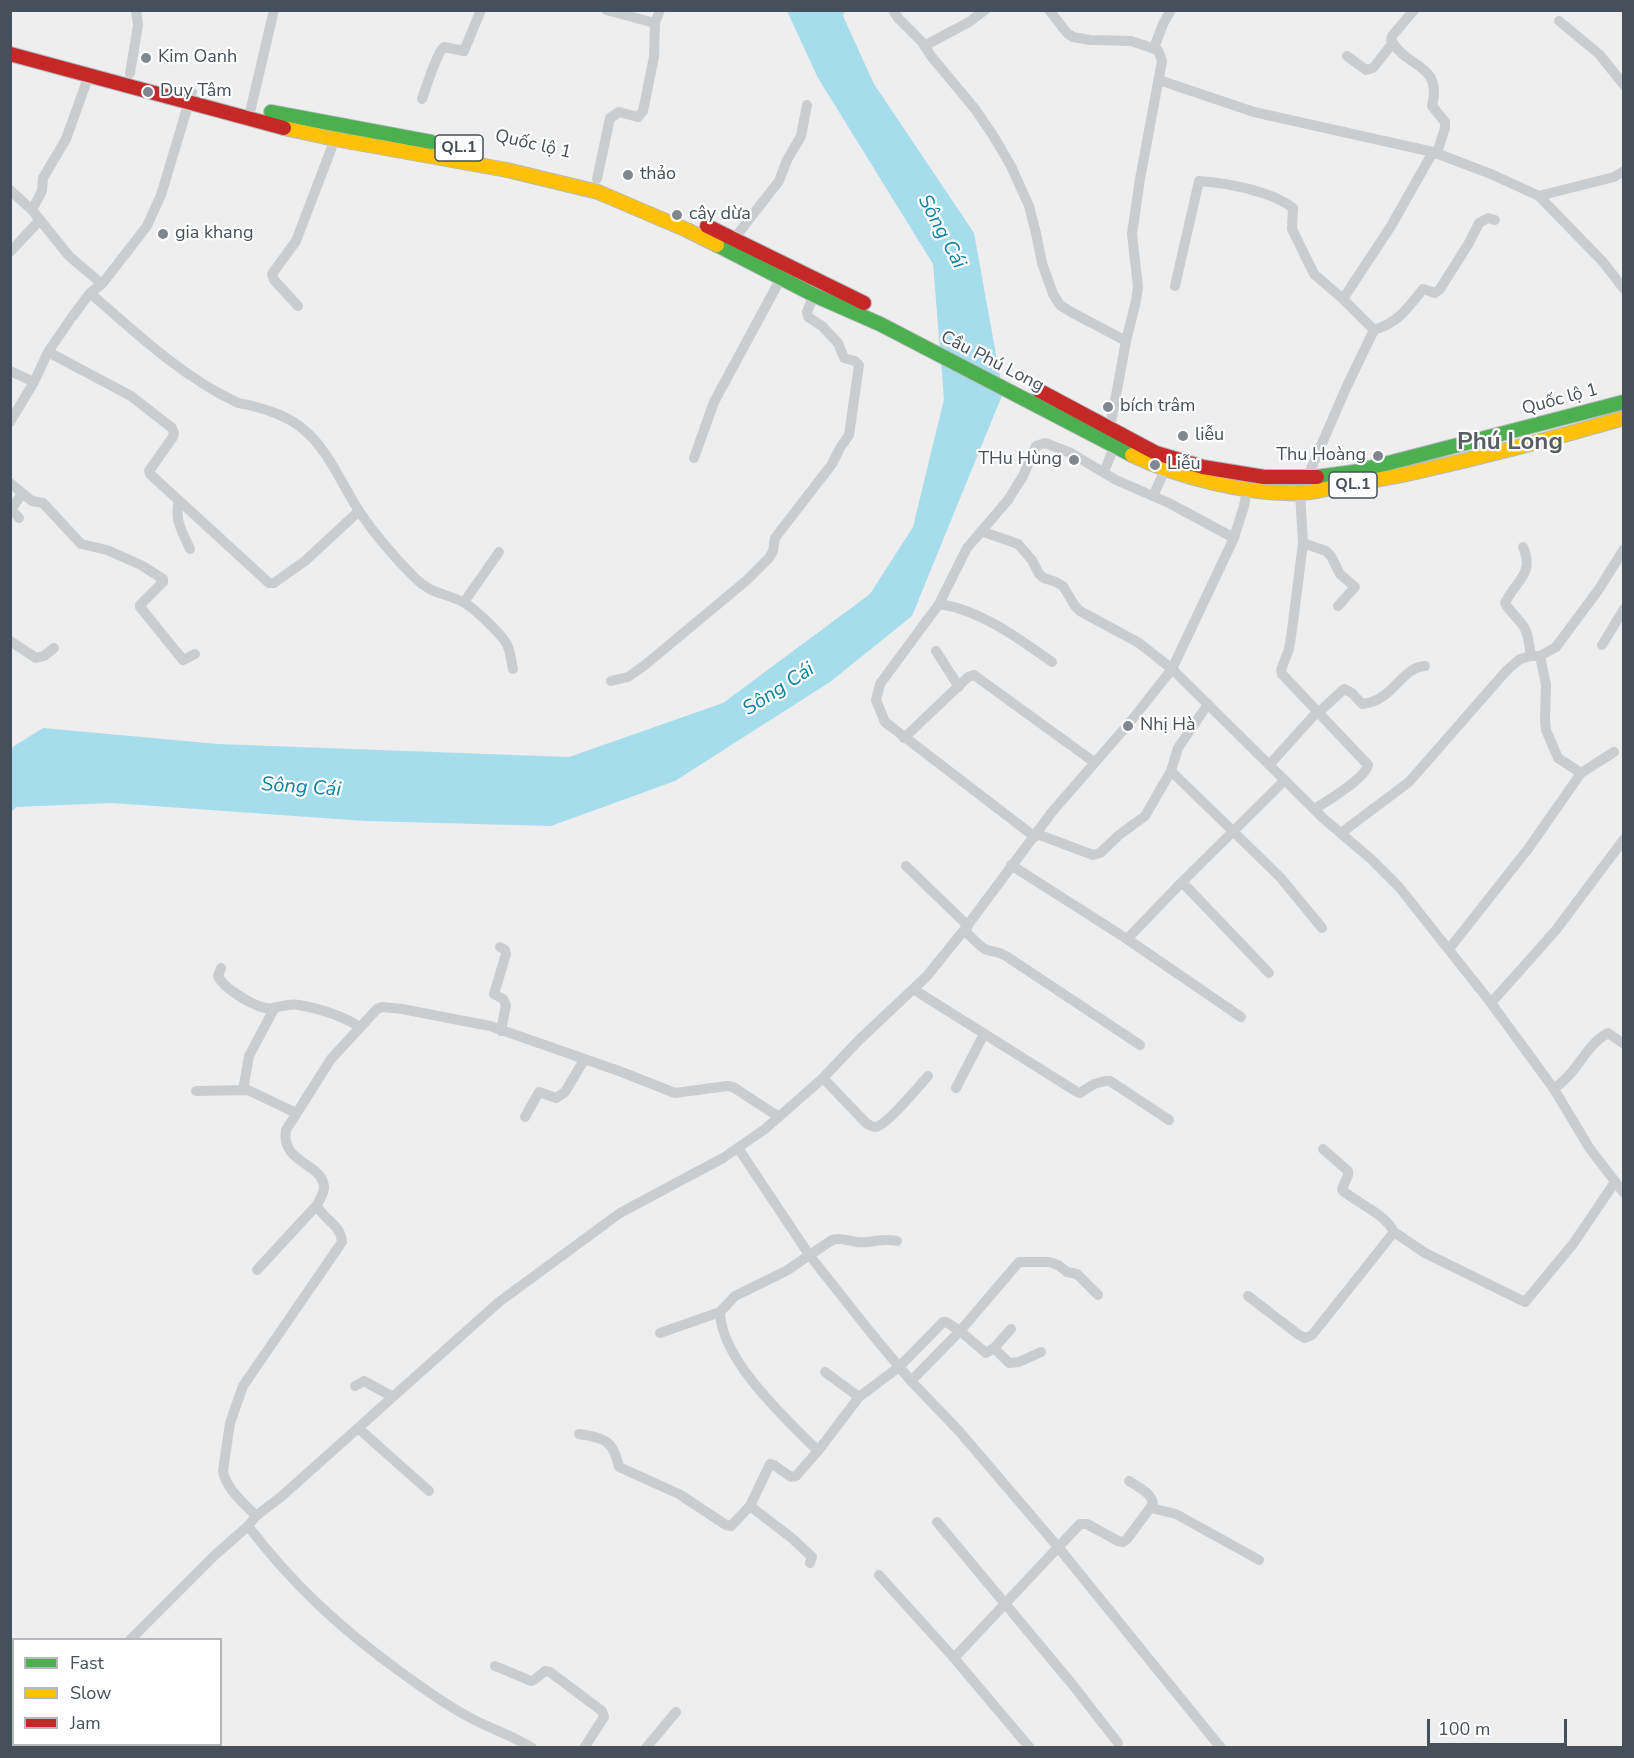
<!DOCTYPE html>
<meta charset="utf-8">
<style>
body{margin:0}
#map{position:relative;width:1634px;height:1758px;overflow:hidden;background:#efeeee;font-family:"Nunito Sans",sans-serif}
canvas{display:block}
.frame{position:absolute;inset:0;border:12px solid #45505a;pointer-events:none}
.legend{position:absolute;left:12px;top:1638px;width:210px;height:108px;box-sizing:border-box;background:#fff;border:2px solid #b5b9bd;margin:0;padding:8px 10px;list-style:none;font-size:18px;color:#45505a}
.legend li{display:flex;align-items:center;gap:12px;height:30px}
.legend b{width:30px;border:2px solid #b5b9bd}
.scale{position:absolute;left:1427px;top:1719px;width:140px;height:27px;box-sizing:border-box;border:3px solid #45505a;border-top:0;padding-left:8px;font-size:18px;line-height:21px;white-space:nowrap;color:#45505a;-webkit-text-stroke:4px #fff;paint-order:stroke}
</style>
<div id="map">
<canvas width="1634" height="1758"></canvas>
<div class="frame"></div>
<ul class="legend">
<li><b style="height:8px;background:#4caf50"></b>Fast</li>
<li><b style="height:8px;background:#ffc107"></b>Slow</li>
<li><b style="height:8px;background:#c62828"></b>Jam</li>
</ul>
<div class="scale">100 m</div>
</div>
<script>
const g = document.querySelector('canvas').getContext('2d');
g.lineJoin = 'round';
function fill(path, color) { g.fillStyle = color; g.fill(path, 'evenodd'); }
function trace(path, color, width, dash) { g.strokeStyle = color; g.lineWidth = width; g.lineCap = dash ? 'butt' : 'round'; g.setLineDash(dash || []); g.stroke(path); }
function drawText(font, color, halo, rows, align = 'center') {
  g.font = font + ' "Nunito Sans",sans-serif'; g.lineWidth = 4.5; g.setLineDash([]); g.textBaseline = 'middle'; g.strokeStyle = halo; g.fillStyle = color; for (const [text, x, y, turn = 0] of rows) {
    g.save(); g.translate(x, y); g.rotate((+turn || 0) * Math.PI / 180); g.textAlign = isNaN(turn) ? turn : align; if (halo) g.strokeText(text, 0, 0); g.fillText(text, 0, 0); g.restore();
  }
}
fill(new Path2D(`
 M787 11H845L843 16 874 84 974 233 1003 393 912 616 830 682 675 781 551 826 365 821 112 803 16 807 11 812V748L43 728 218 744 569 757 723 703 870 594 913 527 944 399 933 264 818 78Z`), '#a6dded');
const fast = new Path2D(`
 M271 112 431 142
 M717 245 814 295 880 324 1132 455
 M1317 477 1354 472 1624 402`);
const slow = new Path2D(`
 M284 128 335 139 507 170 598 192 687 230 717 245
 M1132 455C1178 477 1248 495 1300 493 1312 493 1324 489 1336 487 1363 482 1390 478 1416 472 1486 456 1555 438 1624 418`);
const jam = new Path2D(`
 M10 54 284 128
 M707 226 864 303
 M1038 390 1156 453 1203 467 1264 477H1317`);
trace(fast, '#b3b8bd', 16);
trace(slow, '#b3b8bd', 16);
trace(jam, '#b3b8bd', 16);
trace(new Path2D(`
 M606 10 655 23
 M893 10 898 18 922 42 931 56 975 109 994 137 1011 166 1029 206 1036 233 1042 263 1053 294 1060 305 1071 312 1126 341
 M1049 10 1067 33 1073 37 1090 40 1131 41 1158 50 1162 61 1140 179 1132 234 1138 287 1136 301 1126 341 1110 428
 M1414 10 1392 36 1391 40C1407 69 1443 63 1432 106L1445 122V128L1437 153
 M1559 21 1599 54 1624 85
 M924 46 969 22 985 10
 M1154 48 1163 24 1171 10
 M1347 56 1366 70 1373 68 1392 44
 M130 73 138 25 136 10
 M89 75 66 139 43 178 42 191 32 210 69 256 102 284
 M1159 80 1254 112 1433 152 1491 174 1539 196 1603 262 1624 289
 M422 99C426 88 437 52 444 47L464 51 481 10
 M251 108 274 10
 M597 179 610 118 619 112 638 117 643 111 654 57 655 23 660 10
 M10 190 32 210
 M1539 196 1614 177 1624 171
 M734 239 779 181 787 160 801 136 807 105
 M10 252 39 221
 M1175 286 1199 181C1227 183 1271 191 1293 208L1292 229 1314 274 1343 299 1374 330 1346 388 1307 478
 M90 293C135 332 181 376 236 402 240 404 244 404 249 405 268 410 288 416 303 429 328 449 342 485 359 511 375 535 395 558 415 578 431 594 445 593 463 602 473 607 505 637 508 647 511 654 511 662 513 669
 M1343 299 1391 226 1433 152
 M298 306 274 280 272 274 296 241 335 139
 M1374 330C1399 322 1407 309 1423 289L1435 293 1440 289 1469 243 1479 223 1488 218 1495 220
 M48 352 131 396 172 428 174 433 173 437 149 471 150 474 269 583H274L305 561 359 511
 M10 371 34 382
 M10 422 34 382 48 352 72 317 90 293 102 284 147 226 161 195 192 92
 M694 458 714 402 781 278
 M1104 472 1114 447
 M10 483 32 501 43 503 81 544 107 550 123 557 141 565 163 579V582L140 605V607L183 660 195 654
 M1300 493 1303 543 1292 630 1289 649 1281 670 1282 674 1368 765C1365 779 1328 800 1315 809
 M1153 496 1165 470
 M179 500C174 520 182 531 190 549
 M19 518 11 509 22 494
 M981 531 1018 544 1032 560 1039 574 1044 578 1056 582 1063 586 1075 606 1080 611 1139 643 1172 669 1324 819 1371 859 1399 887 1491 1003 1554 1089 1590 1149 1624 1193
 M1303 543 1326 551 1331 556 1340 574 1355 587 1338 606
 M1523 547C1535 574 1516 580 1505 603 1510 612 1518 618 1524 627 1529 635 1529 646 1531 656
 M464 602 499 552
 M939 604C981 610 1018 638 1052 662
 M10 641 36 658 44 656 54 648
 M1602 645 1624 609
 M936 651 959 687
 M1540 656 1546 685 1545 721 1546 730 1558 758 1581 773 1614 752
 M611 681 628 677 645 665 747 580 769 558 773 551 775 538 832 464 840 448 849 435 859 365 855 361 844 358 838 343 822 326 808 317 807 312 814 295
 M1318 713 1344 689 1352 693 1362 704C1393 702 1401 667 1425 666
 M904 738 968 677 974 675 1094 762
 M1270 764 1317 712
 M1171 771 1280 877 1322 928
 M1341 833 1409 782 1507 670 1520 659 1531 656H1540L1556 647 1599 589 1624 549
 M1037 834 1093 855 1100 853 1119 835 1145 816 1171 771 1178 748 1208 704
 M1035 837 885 722 876 700 880 684 939 604 967 548 1008 500 1023 476 1036 446 1045 443 1071 453 1116 480 1169 503 1234 538
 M1011 865 1127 939 1241 1017
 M906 866 968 926
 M1182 882 1269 973
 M964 930C971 936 979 947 987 950 995 952 998 951 1006 956L1140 1045
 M1127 939 1182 882 1285 780
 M500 947 505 950 506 954 494 994 503 999 506 1005 501 1031
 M1449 949 1528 849 1581 773
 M221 968 218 976C223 988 259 1011 272 1008 282 1007 289 1003 299 1005 321 1009 341 1015 360 1027
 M913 989 1077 1092 1080 1093 1094 1084 1105 1081H1110L1169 1120
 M1491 1003 1556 930 1624 839
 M823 1078 867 1124C870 1125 872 1127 876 1127 887 1125 919 1086 928 1076
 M956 1088 984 1034
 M1554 1089C1560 1084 1566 1079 1571 1073 1583 1059 1591 1042 1608 1033L1624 1044
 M243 1090 249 1056 275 1007
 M196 1091 248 1090 296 1113
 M525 1117 539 1092 556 1098 565 1092 584 1060
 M738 1148 810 1256 871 1333 911 1381 959 1431 1058 1547 1221 1748
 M1323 1149 1348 1171V1175L1342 1189 1343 1191C1358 1203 1385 1214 1394 1232
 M257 1270 317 1205
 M1248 1296 1299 1335 1305 1338 1312 1335 1394 1232 1425 1253 1525 1302 1573 1244 1615 1182
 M660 1333 720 1312
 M994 1348 1009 1363 1019 1362 1041 1352
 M825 1372 859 1397 899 1367 943 1322H946L960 1331 1019 1262H1049L1058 1265 1067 1272 1077 1274 1098 1295
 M911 1381 960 1331 986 1353 994 1348 1011 1329
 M355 1386 364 1381 393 1397
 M358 1428 429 1491
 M579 1434C605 1438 613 1440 619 1467L679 1494 726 1525 731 1526 750 1506 770 1464 774 1465 791 1477 796 1476 818 1451 859 1397
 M818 1451C786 1419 721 1360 720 1312L735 1296 786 1271 832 1240C841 1237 848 1241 857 1242 873 1244 880 1237 897 1241
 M750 1506 793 1539 812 1557 810 1563
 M1151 1508 1176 1514 1259 1560
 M256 1516C244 1503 226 1489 223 1471L230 1423 243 1386 342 1242C341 1224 323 1220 317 1205 319 1200 324 1194 324 1187 323 1163 280 1163 286 1130L331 1059 377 1009 382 1007 402 1009 490 1026 619 1071 675 1093 727 1086 733 1087 779 1117
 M937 1522 1072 1684 1118 1743
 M248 1526C294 1586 341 1629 402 1673 423 1688 444 1704 467 1716 488 1728 512 1735 532 1748
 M879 1575 954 1658 1030 1748
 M130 1640 215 1555 248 1526 256 1516 282 1496 499 1302 620 1213 723 1158 765 1129 823 1078 859 1040 927 976 964 930 1052 812 1131 721 1172 669 1234 538 1244 506 1247 489
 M954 1658 1080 1524H1087L1118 1541 1123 1542 1127 1539 1153 1504C1152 1493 1138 1487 1129 1481
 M495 1666 531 1681 534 1680 545 1671 550 1672 602 1711 604 1717 584 1748
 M26 1748 29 1744
 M646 1748 676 1712`), '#cacdcf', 10);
trace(fast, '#4caf50', 14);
trace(slow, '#ffc107', 14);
trace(jam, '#c62828', 14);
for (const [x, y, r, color] of [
 [146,58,6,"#80878e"],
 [148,92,6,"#80878e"],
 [628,175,6,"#80878e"],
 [677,215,6,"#80878e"],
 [163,234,6,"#80878e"],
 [1108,407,6,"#80878e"],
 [1183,436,6,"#80878e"],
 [1378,456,6,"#80878e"],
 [1074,460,6,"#80878e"],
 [1155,465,6,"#80878e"],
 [1128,726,6,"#80878e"]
]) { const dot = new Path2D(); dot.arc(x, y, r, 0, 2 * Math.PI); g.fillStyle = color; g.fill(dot); trace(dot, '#fff', 2); }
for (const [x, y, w] of [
 [459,148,48],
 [1353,485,48]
]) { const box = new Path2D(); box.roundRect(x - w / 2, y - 13, w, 26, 4.5); g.fillStyle = '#fff'; g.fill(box); trace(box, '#45505a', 1.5); }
drawText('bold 16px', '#45505a', null, [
 ["QL.1",459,148],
 ["QL.1",1353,485]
]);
drawText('18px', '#45505a', '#fff', [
 ["Kim Oanh",158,58],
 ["Duy Tâm",160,92],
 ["thảo",640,175],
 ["cây dừa",689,215],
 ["gia khang",175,234],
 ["bích trâm",1120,407],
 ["liễu",1195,436],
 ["Thu Hoàng",1366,456,"right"],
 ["THu Hùng",1062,460,"right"],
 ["Liễu",1167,465],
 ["Nhị Hà",1140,726]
], 'left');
drawText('18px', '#45505a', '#fff', [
 ["Quốc lộ 1",533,145,13],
 ["Cầu Phú Long",992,362,27],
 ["Quốc lộ 1",1560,400,-15]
]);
drawText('italic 20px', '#0b80a0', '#fff', [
 ["Sông Cái",941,232,62],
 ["Sông Cái",779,690,-33],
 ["Sông Cái",301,788,4]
]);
drawText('bold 24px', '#595d62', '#fff', [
 ["Phú Long",1510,443]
]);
</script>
